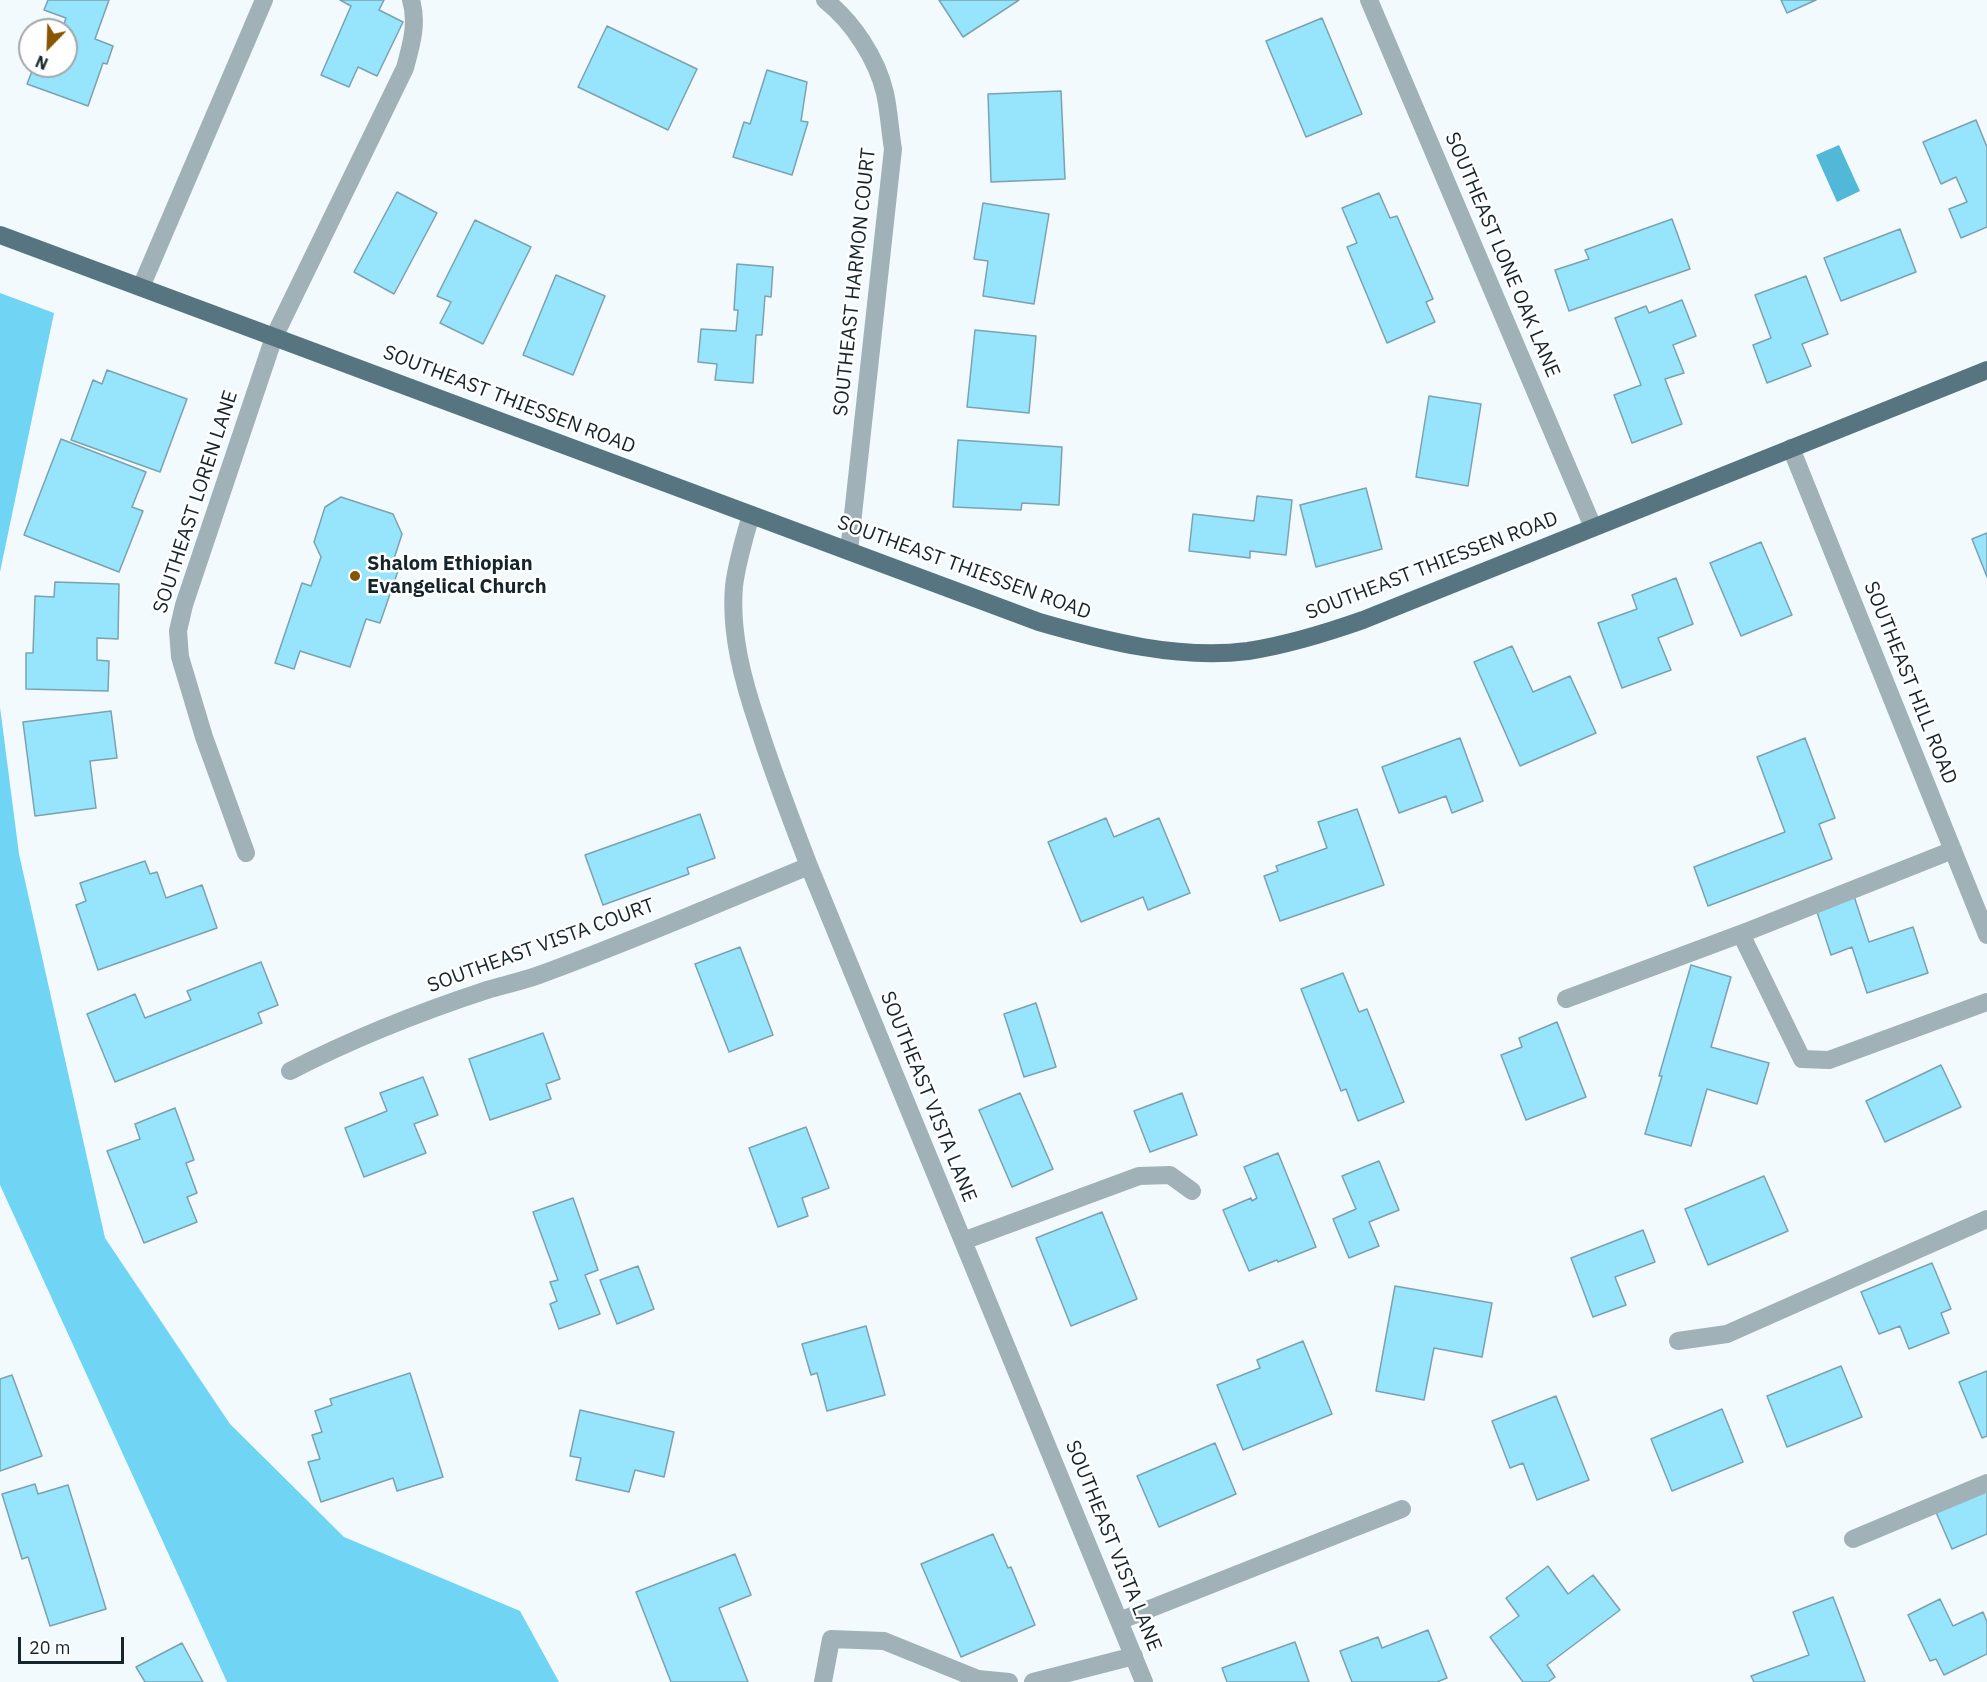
<!DOCTYPE html>
<style>
body{margin:0}
#map{position:relative;width:1987px;height:1682px;overflow:hidden;background:#f2fafd;font-family:"IBM Plex Sans",sans-serif}
canvas{display:block}
.north{position:absolute;left:18px;top:18px;width:60px;height:60px;box-sizing:border-box;background:#fff;border:2px solid #a1a8aa;border-radius:50%;rotate:203deg;font-size:16px;font-weight:700;line-height:24px;text-align:center;color:#15252b}
.north::after{content:'';display:block;margin:auto;width:21px;height:27px;background:#850;clip-path:polygon(50% 0,100% 100%,50% 72%,0 100%)}
.scale{position:absolute;left:18px;top:1637px;width:106px;height:27px;box-sizing:border-box;border:3px solid #15252b;border-top:0;padding-left:8px;font-size:18px;line-height:21px;white-space:nowrap;color:#15252b;-webkit-text-stroke:4px #fff;paint-order:stroke}
</style>
<div id="map">
<canvas width="1987" height="1682"></canvas>
<div class="north">N</div>
<div class="scale">20 m</div>
</div>
<script>
const g = document.querySelector('canvas').getContext('2d');
g.lineJoin = 'round';
function fill(path, color) { g.fillStyle = color; g.fill(path, 'evenodd'); }
function trace(path, color, width, dash) { g.strokeStyle = color; g.lineWidth = width; g.lineCap = dash ? 'butt' : 'round'; g.setLineDash(dash || []); g.stroke(path); }
function drawText(font, color, halo, rows, align = 'center') {
  g.font = font + ' "IBM Plex Sans",sans-serif'; g.lineWidth = 5; g.setLineDash([]); g.textBaseline = 'middle'; g.strokeStyle = halo; g.fillStyle = color; for (const [text, x, y, turn = 0] of rows) {
    g.save(); g.translate(x, y); g.rotate((+turn || 0) * Math.PI / 180); g.textAlign = isNaN(turn) ? turn : align; if (halo) g.strokeText(text, 0, 0); g.fillText(text, 0, 0); g.restore();
  }
}
fill(new Path2D(`
 M0 293 54 313 0 572Z
 M0 707 19 854 105 1238 230 1424 344 1537 520 1611 559 1682H227L0 1185Z`), '#70d4f4');
fill(new Path2D(`
 M1839 145 1860 191 1837 202 1816 155Z`), '#52b8d7');
const building = new Path2D(`
 M48 0H109L95 39 113 46 107 64 103 63 88 106 27 84 34 66H66V30H62L66 18 44 10Z
 M384 0 379 10 403 22 377 76 358 67 349 87 321 75 351 6 340 0Z
 M939 0H1019L963 37Z
 M1781 0H1816L1787 13Z
 M1322 18 1362 114 1306 137 1266 41Z
 M607 26 697 69 668 130 578 87Z
 M767 70 807 82 801 121 808 122 792 175 733 157 744 122 750 124Z
 M1061 91 1065 179 991 182 988 94Z
 M1976 120 1987 147V227L1961 238 1949 209 1967 202 1956 177 1941 184 1923 142Z
 M397 192 437 213 394 294 354 272Z
 M1379 193 1390 218 1397 216 1433 299 1426 302 1435 322 1387 343 1347 247 1357 243 1342 208Z
 M983 203 1049 214 1034 304 983 296 988 261 974 259Z
 M1672 219 1690 269 1569 311 1555 270 1589 259 1585 250Z
 M475 220 531 247 483 344 440 323 451 302 437 296Z
 M1900 229 1916 272 1841 301 1824 258Z
 M737 264 773 267 771 297 765 296 762 335H756L753 383 715 380 717 364 698 362 701 329 736 331 738 310H734Z
 M556 275 605 296 573 375 523 355Z
 M1806 276 1828 334 1802 344 1811 366 1767 383 1753 345 1771 338 1755 295Z
 M1682 300 1696 336 1673 345 1684 373 1665 379 1682 424 1632 443 1614 395 1641 385 1615 318 1646 306 1649 313Z
 M975 330 1036 336 1029 413 967 407Z
 M107 370 187 399 160 472 71 440 93 380 102 384Z
 M1429 396 1481 404 1468 486 1416 477Z
 M61 439 146 472 132 507 143 511 119 572 24 535Z
 M958 440 1062 447 1059 505 1022 503 1021 510 953 507Z
 M1366 488 1382 549 1316 567 1300 505Z
 M1257 496 1292 500 1286 555 1250 551V558L1189 551 1193 514 1254 521Z
 M341 497 393 514 402 534 392 565 399 568 380 623 366 619 350 667 300 651 294 669 275 663 302 583 311 586 321 557 314 542 325 507Z
 M1987 533V577L1972 539Z
 M1761 542 1792 615 1741 636 1710 563Z
 M1676 578 1693 624 1658 638 1671 670 1622 688 1598 623 1637 609 1632 595Z
 M55 582 119 584 118 639 97 638V660L109 661 108 691 26 689V653H33L35 596 54 597Z
 M1512 646 1533 692 1570 676 1596 733 1520 766 1474 662Z
 M111 711 117 758 90 761 96 808 35 816 23 722Z
 M1460 738 1483 801 1452 813 1446 796 1399 813 1382 767Z
 M1805 738 1835 818 1819 824 1832 859 1708 906 1694 867 1785 832 1757 757Z
 M1357 809 1384 885 1280 921 1264 876 1278 871 1276 866 1327 848 1318 822Z
 M700 814 715 858 687 868 689 874 603 905 585 855Z
 M1106 818 1114 837 1159 818 1190 893 1148 910 1143 897 1081 922 1048 842Z
 M145 861 150 874 157 872 166 898 202 885 217 928 98 970 76 905 86 901 80 883Z
 M1854 896 1869 942 1913 927 1928 973 1867 993 1852 947 1831 955 1816 909Z
 M740 947 773 1035 729 1052 695 964Z
 M261 962 278 1005 258 1013 262 1023 115 1082 87 1014 135 994 145 1018 191 1000 187 991Z
 M1691 965 1731 977 1711 1047 1769 1063 1757 1104 1707 1089 1691 1146 1645 1134 1662 1076H1659Z
 M1343 973 1359 1012 1367 1009 1404 1102 1358 1121 1346 1089 1341 1091 1301 989Z
 M1036 1003 1056 1067 1024 1077 1004 1014Z
 M1557 1022 1586 1097 1526 1120 1501 1055 1522 1047 1519 1038Z
 M543 1033 560 1079 546 1084 551 1099 490 1120 469 1059Z
 M1941 1065 1961 1107 1885 1142 1866 1101Z
 M423 1077 438 1115 414 1124 426 1153 364 1177 345 1128 387 1111 380 1093Z
 M1020 1093 1053 1169 1012 1187 979 1110Z
 M1182 1093 1197 1135 1150 1152 1134 1111Z
 M175 1108 194 1160 186 1163 197 1193 187 1197 197 1222 144 1243 107 1151 140 1139 135 1124Z
 M806 1127 829 1188 802 1198 808 1216 778 1227 749 1148Z
 M1278 1153 1316 1247 1278 1262 1277 1260 1249 1271 1223 1210 1251 1198 1252 1201 1257 1198 1244 1167Z
 M1379 1161 1399 1210 1369 1222 1379 1246 1349 1258 1333 1219 1356 1209 1342 1176Z
 M1764 1176 1788 1231 1708 1265 1685 1209Z
 M573 1198 598 1270 585 1275 600 1314 559 1329 550 1304 557 1301 550 1282 558 1280 533 1212Z
 M1102 1212 1137 1299 1071 1326 1036 1238Z
 M1643 1230 1655 1262 1615 1277 1626 1305 1593 1317 1571 1258Z
 M1932 1263 1951 1309 1941 1313 1949 1333 1909 1349 1900 1326 1879 1334 1861 1292Z
 M638 1266 654 1309 617 1324 600 1280Z
 M1395 1286 1492 1303 1482 1357 1434 1348 1424 1400 1376 1391Z
 M866 1326 885 1395 827 1411 817 1373 811 1375 802 1344Z
 M1303 1341 1332 1414 1243 1450 1217 1385 1260 1368 1257 1360Z
 M1841 1366 1862 1417 1787 1447 1767 1396Z
 M1987 1371V1436L1982 1438 1959 1382Z
 M410 1373 443 1477 397 1491 393 1478 321 1502 308 1462 320 1459 312 1435 322 1432 315 1411 332 1405 330 1399Z
 M12 1375 42 1456 0 1471V1379Z
 M1556 1396 1589 1480 1537 1500 1523 1463 1510 1468 1492 1421Z
 M1722 1409 1743 1462 1672 1491 1651 1439Z
 M580 1410 674 1432 664 1477 635 1470 629 1492 576 1480 581 1458 570 1456Z
 M1215 1443 1236 1494 1159 1527 1137 1476Z
 M35 1484 38 1494 68 1485 106 1609 50 1626 28 1557 22 1559 2 1494Z
 M1987 1488V1534L1952 1549 1935 1510Z
 M993 1534 1008 1568 1011 1567 1035 1625 961 1657 921 1564Z
 M735 1554 751 1595 719 1608 748 1682H671L636 1592Z
 M1548 1566 1568 1594 1593 1575 1620 1610 1547 1665 1555 1677 1548 1682H1523L1490 1637 1519 1616 1506 1598Z
 M1833 1597 1865 1682H1754L1751 1676 1809 1655 1793 1612Z
 M1940 1599 1953 1626 1983 1612 1987 1622V1654L1944 1675 1936 1659 1930 1661 1908 1615Z
 M1428 1630 1447 1678 1437 1682H1352L1340 1651 1378 1637 1382 1648Z
 M1295 1642 1309 1682H1227L1222 1668Z
 M182 1643 203 1682H145L136 1667Z`);
fill(building, '#97e4fd');
trace(building, '#7ba2b0', 1.5);
trace(new Path2D(`
 M825 0C853 22 877 59 885 93 889 112 890 131 893 149L849 551
 M1369 0 1593 527
 M141 287 264 0
 M1791 448 1987 935
 M751 515C744 539 737 562 734 586 730 633 743 681 758 725 773 773 791 819 809 866L1144 1682
 M246 853 204 737 180 657 178 631 184 605 274 337 405 68C411 46 418 23 411 0
 M1741 934 1802 1059 1829 1060 1987 1002
 M1566 999 1746 932 1953 850
 M290 1071C352 1039 420 1012 487 990 504 985 522 981 539 975 630 942 719 903 809 866
 M963 1241 1139 1176 1170 1175 1192 1191
 M1678 1341 1727 1334 1987 1219
 M1853 1539 1987 1483
 M1119 1621 1402 1509
 M823 1682 831 1639 884 1641 978 1679 1009 1682
 M1033 1682 1134 1656`), '#a0b1b7', 18);
trace(new Path2D(`
 M0 235 1039 622C1105 641 1179 660 1248 651 1287 645 1326 633 1363 620L1987 370`), '#567580', 18);
for (const [x, y, r, color] of [
 [355,576,6,"#850"]
]) { const dot = new Path2D(); dot.arc(x, y, r, 0, 2 * Math.PI); g.fillStyle = color; g.fill(dot); trace(dot, '#fff', 2); }
drawText('20px', '#15252b', '#fff', [
 ["SOUTHEAST LONE OAK LANE",1502,255,67],
 ["SOUTHEAST HARMON COURT",855,282,-84],
 ["SOUTHEAST THIESSEN ROAD",509,400,21],
 ["SOUTHEAST LOREN LANE",196,502,-72],
 ["SOUTHEAST THIESSEN ROAD",1432,566,-21],
 ["SOUTHEAST THIESSEN ROAD",964,568,20],
 ["SOUTHEAST HILL ROAD",1910,683,68],
 ["SOUTHEAST VISTA COURT",541,946,-20],
 ["SOUTHEAST VISTA LANE",928,1097,68],
 ["SOUTHEAST VISTA LANE",1113,1546,68]
]);
drawText('bold 20px', '#15252b', '#fff', [
 ["Shalom Ethiopian",367,564],
 ["Evangelical Church",367,587]
], 'left');
</script>
